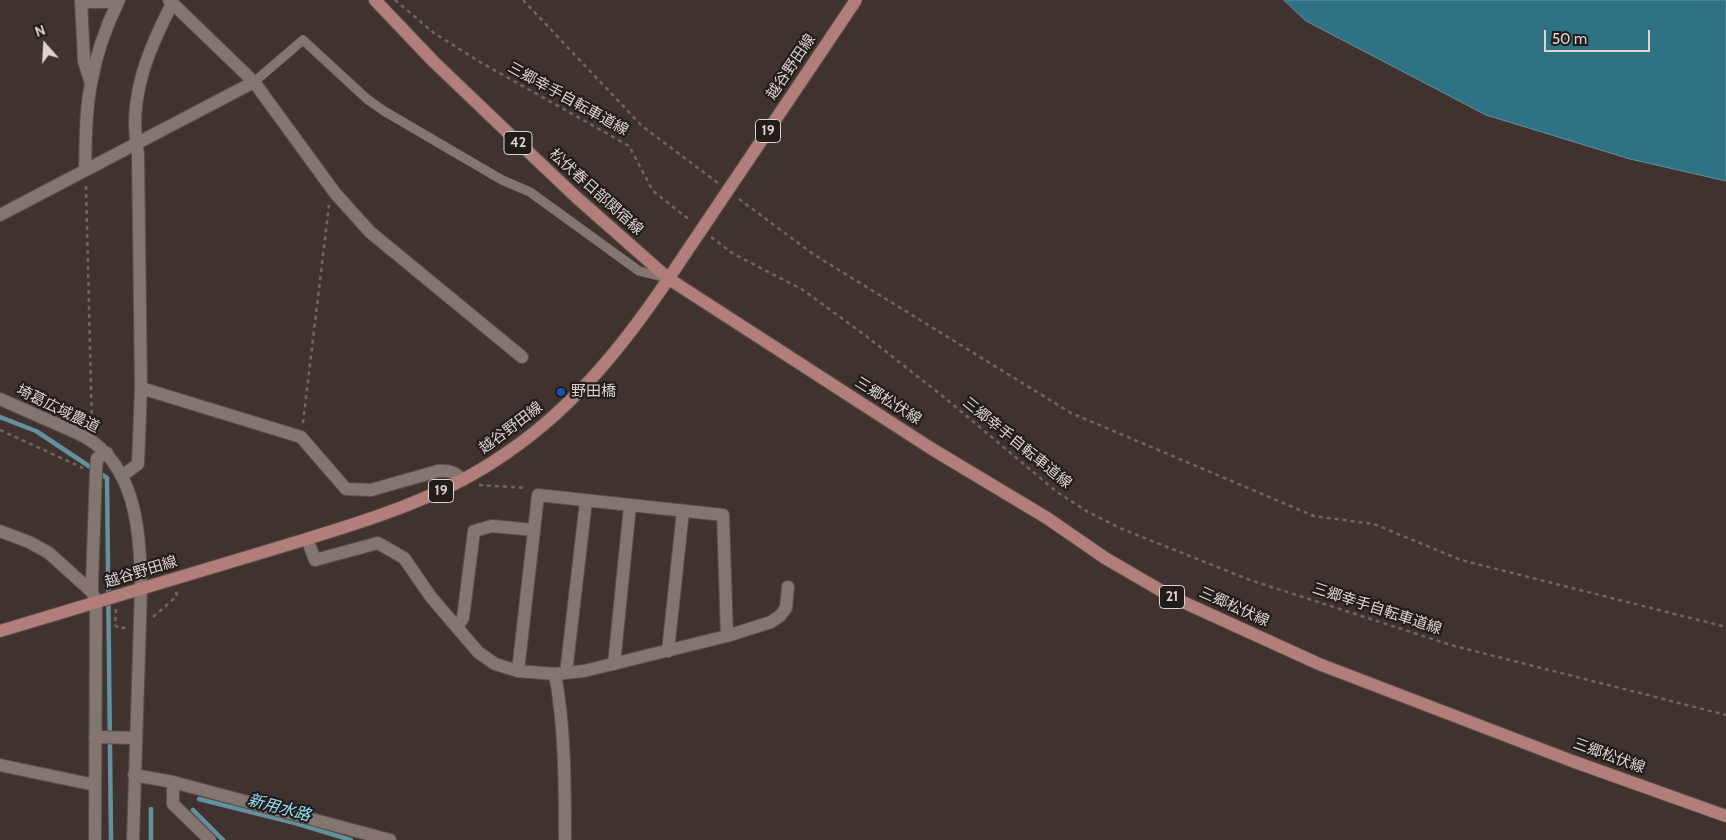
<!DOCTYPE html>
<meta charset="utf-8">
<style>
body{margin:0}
#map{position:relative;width:1726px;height:840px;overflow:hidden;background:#40332f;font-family:Cabin,sans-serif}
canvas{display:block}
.north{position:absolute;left:20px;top:20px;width:50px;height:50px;-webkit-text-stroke:4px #221d1b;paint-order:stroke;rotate:341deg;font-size:14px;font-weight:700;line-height:20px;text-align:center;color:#ded5d3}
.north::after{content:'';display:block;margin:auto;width:18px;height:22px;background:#ded5d3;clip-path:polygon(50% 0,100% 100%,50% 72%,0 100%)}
.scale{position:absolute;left:1544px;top:30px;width:106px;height:22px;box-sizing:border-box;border:2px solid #ded5d3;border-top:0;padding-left:6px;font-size:15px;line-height:18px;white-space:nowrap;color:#ded5d3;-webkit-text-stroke:4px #221d1b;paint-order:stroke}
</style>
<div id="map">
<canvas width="1726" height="840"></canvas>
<div class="north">N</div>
<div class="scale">50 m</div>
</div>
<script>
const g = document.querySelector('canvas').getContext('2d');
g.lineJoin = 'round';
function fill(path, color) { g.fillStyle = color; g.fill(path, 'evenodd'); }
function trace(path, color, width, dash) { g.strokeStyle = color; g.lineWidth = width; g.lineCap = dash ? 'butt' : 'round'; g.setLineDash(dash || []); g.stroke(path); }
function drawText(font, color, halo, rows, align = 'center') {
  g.font = font + ' Cabin,"Noto Sans JP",sans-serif'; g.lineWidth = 4.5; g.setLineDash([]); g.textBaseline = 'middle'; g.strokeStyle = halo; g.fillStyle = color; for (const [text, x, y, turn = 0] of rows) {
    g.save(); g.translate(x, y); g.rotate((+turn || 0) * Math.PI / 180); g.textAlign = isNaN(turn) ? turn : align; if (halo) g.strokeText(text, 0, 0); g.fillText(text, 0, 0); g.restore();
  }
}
const water = new Path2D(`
 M1284 0H1726V181L1630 159 1486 115 1306 21Z`);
fill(water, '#2e7284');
trace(water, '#63909c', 1);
trace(new Path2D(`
 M0 417 36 431 107 478 111 840
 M199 799 295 823 351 840
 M151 809V840
 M193 810 223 840`), '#63909c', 4.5);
const service = new Path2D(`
 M254 82 303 40 367 99 384 111 502 180 530 192 639 271 667 278`);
const minor = new Path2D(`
 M81 0 84 61 91 84
 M169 0 254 82 335 193 370 232 522 357
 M81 2H118
 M85 169C86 141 85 112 91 84 96 55 106 26 119 0
 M0 215 254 82
 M141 388 301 437 346 489 371 490 438 471C449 470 455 472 463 480
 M122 476 138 464 141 388 138 154C127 100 148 50 172 4
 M0 531 29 542 49 553 92 592
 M307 539 315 560 378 543 404 558 431 597 478 652 495 664 518 671 555 674 584 671 727 636 771 622 780 616 786 608 788 587
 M457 627 463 618 474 531 492 526 534 530
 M668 651 683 511
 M614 664 630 506
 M518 671 538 495 723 515 727 636
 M566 673 586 501
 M555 674C565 727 565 787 565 840
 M95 737 135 738
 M0 765 95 785
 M134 775 173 782 390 840
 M173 782V804L210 840
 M95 840 96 602 92 592V582L96 471 97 458 107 453`);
const tertiary = new Path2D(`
 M0 399C20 408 39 416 59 425 71 430 83 435 93 442 138 475 140 538 141 589L133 840`);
const primary = new Path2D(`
 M375 0 433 61 501 126 576 197 669 279 932 449 1047 518 1105 558 1172 597 1319 664 1572 761 1726 816
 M0 631C86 605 172 580 257 554 342 528 432 505 505 454 579 404 631 336 679 263`);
trace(service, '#5a4f4c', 10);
trace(minor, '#5a4f4c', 14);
trace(tertiary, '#5a4f4c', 14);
trace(primary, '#5a4f4c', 14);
trace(new Path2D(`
 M395 0 434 33 480 62 629 146 653 191 691 221
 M523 0 642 126 718 183
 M86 186 92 427
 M739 199 813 254 1071 413 1314 516 1374 524 1461 560 1726 627
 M711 237 732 253 803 290 866 336 945 398 1057 492 1088 512 1122 529 1250 580 1451 645 1726 715
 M303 423 329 205
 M0 430 83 468
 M479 485 526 488
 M153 565 164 562
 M117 583 124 574 129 572
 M116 609 115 625 120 629 126 627
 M153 617 177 596 176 592`), '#706460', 2.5, [4, 4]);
trace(service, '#847570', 9);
trace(minor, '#847570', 12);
trace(tertiary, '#847570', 12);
trace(primary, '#b27e7a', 12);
const primaryBridge = new Path2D(`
 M679 263 856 0`);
trace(primaryBridge, '#5a4f4c', 14, []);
trace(primaryBridge, '#b27e7a', 12);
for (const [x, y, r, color] of [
 [561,392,5,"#1a4fb4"]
]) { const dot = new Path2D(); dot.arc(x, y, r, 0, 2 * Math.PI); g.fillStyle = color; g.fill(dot); trace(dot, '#221d1b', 2); }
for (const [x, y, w] of [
 [768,131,25],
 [518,143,28],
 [441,491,25],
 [1172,597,25]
]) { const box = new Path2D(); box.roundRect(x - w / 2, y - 11.5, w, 23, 4); g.fillStyle = '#221d1b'; g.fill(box); trace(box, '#ded5d3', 1); }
drawText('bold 14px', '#ded5d3', null, [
 ["19",768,131],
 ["42",518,143],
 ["19",441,491],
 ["21",1172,597]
]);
drawText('15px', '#ded5d3', '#221d1b', [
 ["越谷野田線",791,67,-56],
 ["三郷幸手自転車道線",568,99,29],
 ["松伏春日部関宿線",596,192,42],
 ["三郷松伏線",888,401,32],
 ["埼葛広域農道",58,409,26],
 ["越谷野田線",511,428,-37],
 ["三郷幸手自転車道線",1017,443,39],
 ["越谷野田線",141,572,-17],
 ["三郷松伏線",1234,607,24],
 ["三郷幸手自転車道線",1377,609,18],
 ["三郷松伏線",1609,756,20]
]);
drawText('15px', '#ded5d3', '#221d1b', [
 ["野田橋",571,392]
], 'left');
drawText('italic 16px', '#93e0f7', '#221d1b', [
 ["新用水路",279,808,15]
]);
</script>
